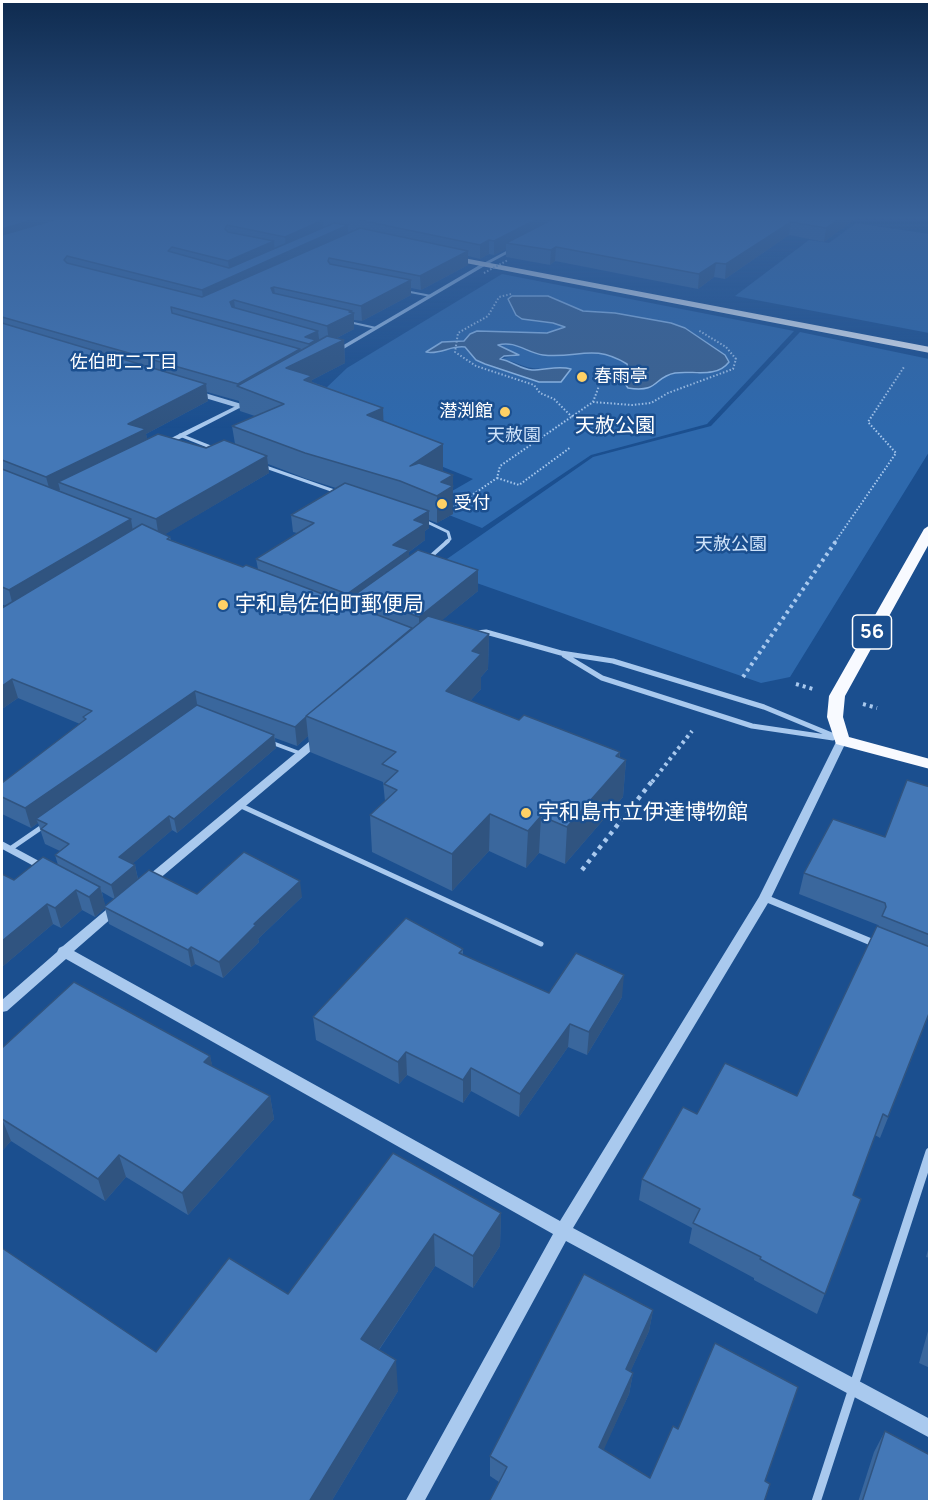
<!DOCTYPE html>
<meta charset="utf-8">
<style>
body{margin:0}
#map{position:relative;width:931px;height:1503px;overflow:hidden;background:#1b4f8f;font-family:Manrope,sans-serif}
canvas{display:block}
.frame{position:absolute;inset:0;border:3px solid #fff;pointer-events:none}
</style>
<div id="map">
<canvas width="931" height="1503"></canvas>
<div class="frame"></div>
</div>
<script>
const g = document.querySelector('canvas').getContext('2d');
g.lineJoin = 'round';
function fill(path, color) { g.fillStyle = color; g.fill(path, 'evenodd'); }
function trace(path, color, width, dash) { g.strokeStyle = color; g.lineWidth = width; g.lineCap = dash ? 'butt' : 'round'; g.setLineDash(dash || []); g.stroke(path); }
function drawText(font, color, halo, rows, align = 'center') {
  g.font = font + ' Manrope,"Noto Sans JP",sans-serif'; g.lineWidth = 5; g.setLineDash([]); g.textBaseline = 'middle'; g.strokeStyle = halo; g.fillStyle = color; for (const [text, x, y, turn = 0] of rows) {
    g.save(); g.translate(x, y); g.rotate((+turn || 0) * Math.PI / 180); g.textAlign = isNaN(turn) ? turn : align; if (halo) g.strokeText(text, 0, 0); g.fillText(text, 0, 0); g.restore();
  }
}
fill(new Path2D(`
 M856 223 929 234V333L735 296 809 240 829 243Z
 M502 274 784 329 794 331 707 424 591 455 482 528 426 506 473 479 381 442 324 390 347 368ZM555 298 566 305 583 311 619 313 699 374 675 373 599 352 543 355 514 344 497 346 519 355 500 359C526 363 523 372 555 367L539 382 474 355 465 347 457 346 427 352 442 342 464 341 470 334 477 331C505 330 539 339 565 327L564 325 533 321Z
 M800 332 929 359V452L790 677 761 683 434 568 593 457 711 426Z`), '#2e69ad');
const water = new Path2D(`
 M512 296H548L583 311 615 313 671 323 685 328 725 355 729 362C716 379 692 370 675 373 653 377 660 393 628 388L623 381 629 372 627 364C592 343 578 359 543 355 527 353 515 340 498 345L519 355 504 356 500 359C512 361 520 369 532 370 546 370 558 365 571 369L561 382H539L485 364 476 360 465 347C451 345 440 355 426 352L442 342 464 341 470 334 477 331 547 333 565 327 553 323 522 319 516 315 508 299Z`);
fill(water, '#3c6290');
trace(water, '#9cc4f0', 1.5);
trace(new Path2D(`
 M511 294 499 297 488 316 458 333 455 352 476 366 534 385 540 393 554 399 571 416 610 428
 M593 402 632 405 651 403 668 393 733 369 736 359 726 347 698 330
 M497 478 519 485 571 447
 M450 510 497 478 500 466 593 402 599 386
 M835 542 896 453 868 422 904 367`), '#a9c9ee', 2, [1.5, 2]);
trace(new Path2D(`
 M743 677 836 541
 M796 684 813 689
 M863 704 877 708
 M652 782 692 731`), '#a9c9ee', 4, [3, 4]);
trace(new Path2D(`
 M582 870 653 780`), '#a9c9ee', 4.5, [4, 5]);
trace(new Path2D(`
 M405 291 431 296
 M349 322 376 328`), '#a9c9ee', 2);
trace(new Path2D(`
 M180 435 213 448
 M263 466 337 492
 M425 521 448 532 450 539 446 542`), '#a9c9ee', 3);
trace(new Path2D(`
 M430 557 448 541
 M270 742 302 754`), '#a9c9ee', 4);
trace(new Path2D(`
 M239 805 541 944
 M10 849 42 827`), '#a9c9ee', 5);
trace(new Path2D(`
 M485 264 513 249`), '#a9c9ee', 3);
trace(new Path2D(`
 M200 394 240 406`), '#a9c9ee', 4.5);
trace(new Path2D(`
 M476 633 486 632 561 653 613 661 764 707 839 738
 M564 655 602 678 752 726 833 738`), '#a9c9ee', 5);
trace(new Path2D(`
 M2 845 41 866
 M765 898 876 944`), '#a9c9ee', 7);
trace(new Path2D(`
 M816 1502 930 1152`), '#a9c9ee', 9);
fill(new Path2D(`
 M483 263 488 264 335 354 330 353Z
 M250 399 255 400 164 447 157 445Z
 M320 735 325 738 324 740 152 885H144L142 882 144 879 316 736Z
 M842 737 847 740 771 898 573 1228 930 1419V1438L566 1241 424 1502H405L553 1234 66 959 7 1011 2 1012V1000L57 952 59 948 63 946 113 904H121L123 907 121 910 74 951 560 1221 759 897 837 740Z`), '#a9c9ee');
fill(new Path2D(`
 M448 255 930 347V353L445 259Z
 M930 525V542L845 696 843 717 849 737 930 759V769L836 744 827 717 829 696 924 529Z`), '#f8faff');
trace(new Path2D(`
 M484 273 508 260`), '#a9c9ee', 2, [1.5, 2]);
fill(new Path2D(`
 M2 218H856L824 242 789 235 725 279 714 277 698 289 555 261 550 265 506 257V249L494 255 489 254 480 259 468 256V265L421 290 411 288V295L362 321 354 320V329L337 338 344 340 345 363 312 380V382L383 408V421L443 470 442 471 454 502 453 514 437 523 429 520V528L425 531V540L409 552V556L478 570V591L442 620 489 634 488 669 481 677V689L470 701 519 720 620 752V758L626 760 623 797 565 864 539 853 526 868 489 851 452 891 372 852 370 815 385 801 383 782 310 752 308 736 297 746 275 738 276 748 177 833 172 830 132 864 135 865 138 879 197 894 302 897 258 939 259 942 223 978 195 964 191 967 109 924 105 908 95 917 82 910 61 928 53 924 2 967V874L14 880 58 865 55 855 60 851 45 844 38 823 31 828 2 814V783L80 724 18 698 2 709V608L5 606 2 604ZM207 392 239 401 240 411 255 416 232 426 235 444 206 448 147 439 146 434 208 401ZM268 464 307 479 336 488 291 515 293 532 297 533 256 559 258 569 243 567 171 540 170 537 165 534 269 473ZM102 892 114 899 105 907Z
 M930 787V1012L880 1138 875 1135 853 1195 861 1199 817 1314 754 1280V1278L689 1243 692 1228 639 1200 642 1179 697 1114 797 1096 879 926 878 925 799 894 804 873 885 837Z
 M463 949V955L549 993 622 997 587 1055 568 1047 519 1117 471 1091 463 1103 407 1075 399 1084 316 1040 313 1017Z
 M2 1048 210 1056 212 1066 270 1096 274 1119 188 1215 126 1177 105 1201 11 1141 2 1151Z
 M393 1153 501 1213 500 1246 473 1288 435 1266 379 1350 398 1391 331 1502H2L156 1352 288 1294Z
 M930 1243V1258L926 1257Z
 M653 1310 649 1331 630 1372 633 1373 629 1394 603 1450 650 1478 765 1481 499 1482 490 1476V1456Z
 M930 1324V1368L919 1363Z
 M885 1431 930 1502H858L874 1452Z`), '#3a679d');
fill(new Path2D(`
 M38 218H84L2 244V229Z
 M539 218H565L506 243V249L494 255V241Z
 M840 218H856L824 242 826 228Z
 M323 220 324 234 286 251 285 237Z
 M791 222 789 235 725 279 726 264Z
 M348 225V239L204 305 202 290Z
 M489 240V254L480 259V245Z
 M274 241 275 255 230 275 228 261Z
 M556 247 555 261 550 265 551 250Z
 M468 251V265L421 290 420 276Z
 M716 263 714 277 698 289 699 274Z
 M411 280V295L362 321 361 306Z
 M274 287 276 302 271 288Z
 M234 300 236 316 230 302Z
 M352 311V314L354 313V329L329 342 327 326Z
 M318 331 320 346 344 340 345 363 312 380 314 401 238 384 300 349 301 361 310 356 309 344 305 337Z
 M206 384 208 401 146 434 149 447 58 482 60 490 51 495 46 477 128 424Z
 M383 408 384 434 367 415Z
 M443 444V470L418 488 410 466Z
 M267 456 269 473 159 538 156 519Z
 M453 475V514L437 523V496L441 482Z
 M429 511V528L425 531V540L409 552V567L356 594 357 605 349 611 347 594 393 545 414 520Z
 M131 519 134 538 14 610 9 590Z
 M478 570V591L419 639V617Z
 M489 634 488 669 481 677V689L446 727V691L472 651Z
 M12 679 18 698 2 709V686Z
 M195 691 198 710 36 819 38 823 31 828 25 808Z
 M306 717 308 736 297 746 295 727Z
 M274 735 276 748 177 833 174 819Z
 M620 752 618 769 626 760 623 797 565 864 567 827Z
 M490 814 489 851 452 891V854Z
 M169 816 172 830 123 872 119 857Z
 M541 816 539 853 526 868 528 831Z
 M135 865 138 880 115 899 111 885Z
 M300 881 302 897 258 939 259 942 223 978 219 962 254 924Z
 M100 887 106 907 95 917 89 897Z
 M76 890 82 910 61 928 55 908Z
 M47 904 53 924 2 967V941Z
 M191 947 195 964 191 967 188 950Z
 M624 975 622 997 587 1055 589 1032Z
 M570 1024 568 1047 519 1117 520 1094Z
 M406 1052 407 1075 399 1084 398 1062Z
 M210 1056 215 1078 204 1062Z
 M471 1068V1091L463 1103V1080Z
 M270 1096 274 1119 188 1215 182 1193Z
 M2 1119 11 1141 2 1151Z
 M119 1155 126 1177 105 1201 98 1179Z
 M501 1213 500 1246 473 1288V1256Z
 M434 1234 435 1266 365 1370 361 1339Z
 M653 1310 649 1331 622 1390 626 1369Z
 M396 1360 398 1391 331 1502H309Z
 M633 1373 629 1394 596 1467 599 1447Z`), '#305480');
const building = new Path2D(`
 M2 218H38L2 229Z
 M61 218H312L323 220 285 237 227 225 225 229 228 232 274 241 228 261 172 247 168 251 229 268 334 223 348 225 202 290 67 256 64 260 67 263 202 297 360 228 468 251 420 276 329 258 328 261 330 264 411 280 361 306 274 287 271 288 273 293 352 311 349 312 354 313 327 326 234 300 230 302 232 307 318 331 305 337 316 340 309 344 171 307 172 313 300 349 238 384 2 317V235Z
 M350 218H539L494 241 489 240 480 245Z
 M555 218H840L826 228 791 222 726 264 716 263 699 274 556 247 551 250 506 243Z
 M2 323 206 384 128 424 146 429 46 477 2 460Z
 M327 336 344 340 286 368 312 376 304 380 383 408 367 415 443 444 410 466 419 463 453 475 441 482 453 486 437 496 400 481 305 453 232 426 284 404 237 386Z
 M158 434 206 448 224 440 267 456 156 519 58 482Z
 M2 469 131 519 9 590 2 587Z
 M345 483 429 511 414 520 425 524 393 545 409 550 347 594 256 559 314 523 291 515Z
 M142 524 170 537 167 539 243 567 246 565 412 628 306 716H307L295 727 195 691 25 808 2 797V783L86 719 83 717 92 711 12 679 2 686V608Z
 M418 550 478 570 419 617 356 594Z
 M428 616 489 634 472 651 481 654 446 691 519 720 524 715 620 752 616 756 626 760 567 827 541 816 528 831 490 814 452 854 370 815 397 790 384 784 398 771 382 764 396 752 306 716Z
 M197 705 274 735 174 819 169 816 119 857 135 865 111 885 55 855 69 844 41 829 47 824 36 819Z
 M907 780 930 787V935L882 916 886 907 885 903 804 873 833 819 885 837Z
 M244 852 300 881 254 924 256 925 219 962 191 947 188 950 104 907 149 870 197 894Z
 M43 857 100 887 89 897 76 890 55 908 47 904 2 941V874L14 880Z
 M406 918 463 949 459 953 549 993 576 953 624 975 589 1032 570 1024 520 1094 471 1068 463 1080 406 1052 398 1062 313 1017Z
 M877 926 930 947V1011L888 1117 883 1114 853 1195 861 1199 825 1294 760 1259 761 1257 693 1223 700 1209 642 1179 683 1107 697 1114 725 1063 797 1096Z
 M74 982 210 1056 204 1062 270 1096 182 1193 119 1155 98 1179 2 1119V1120V1048Z
 M393 1153 501 1213 473 1256 434 1234 361 1339 396 1360 309 1502H2V1248L156 1352 229 1258 288 1294Z
 M584 1274 653 1310 626 1369 633 1373 599 1447 650 1478 673 1426 678 1429 715 1343 798 1387 765 1481 770 1484 764 1502H489L507 1467 490 1456Z
 M885 1431 930 1455V1502H862Z`);
fill(building, '#4478b7');
trace(building, '#305480', 1.5);
const sky = g.createLinearGradient(0, 0, 0, 428);
sky.addColorStop(0, '#0f2b4f');
sky.addColorStop(0.51, '#39639b');
sky.addColorStop(1, '#39639b00');
g.fillStyle = sky;
g.fillRect(0, 0, 931, 428);
for (const [x, y, r, color] of [
 [582,377,6,"#ffd166"],
 [505,412,6,"#ffd166"],
 [442,504,6,"#ffd166"],
 [223,605,6,"#ffd166"],
 [526,813,6,"#ffd166"]
]) { const dot = new Path2D(); dot.arc(x, y, r, 0, 2 * Math.PI); g.fillStyle = color; g.fill(dot); trace(dot, '#1b4f8f', 2); }
drawText('18px', '#fff', '#1b4f8f', [
 ["佐伯町二丁目",124,363]
]);
drawText('18px', '#fff', '#1b4f8f', [
 ["春雨亭",594,377],
 ["潜渕館",493,412,"right"],
 ["受付",454,504]
], 'left');
drawText('18px', '#cfe3fa', '#1b4f8f', [
 ["天赦園",514,436],
 ["天赦公園",731,545]
]);
drawText('20px', '#fff', '#1b4f8f', [
 ["天赦公園",615,426]
]);
for (const [x, y, w] of [
 [872,632,39]
]) { const box = new Path2D(); box.roundRect(x - w / 2, y - 17, w, 34, 4.5); g.fillStyle = '#1b4f8f'; g.fill(box); trace(box, '#fff', 1.5); }
drawText('bold 20px', '#fff', null, [
 ["56",872,632]
]);
drawText('21px', '#fff', '#1b4f8f', [
 ["宇和島佐伯町郵便局",235,605],
 ["宇和島市立伊達博物館",538,813]
], 'left');
</script>
